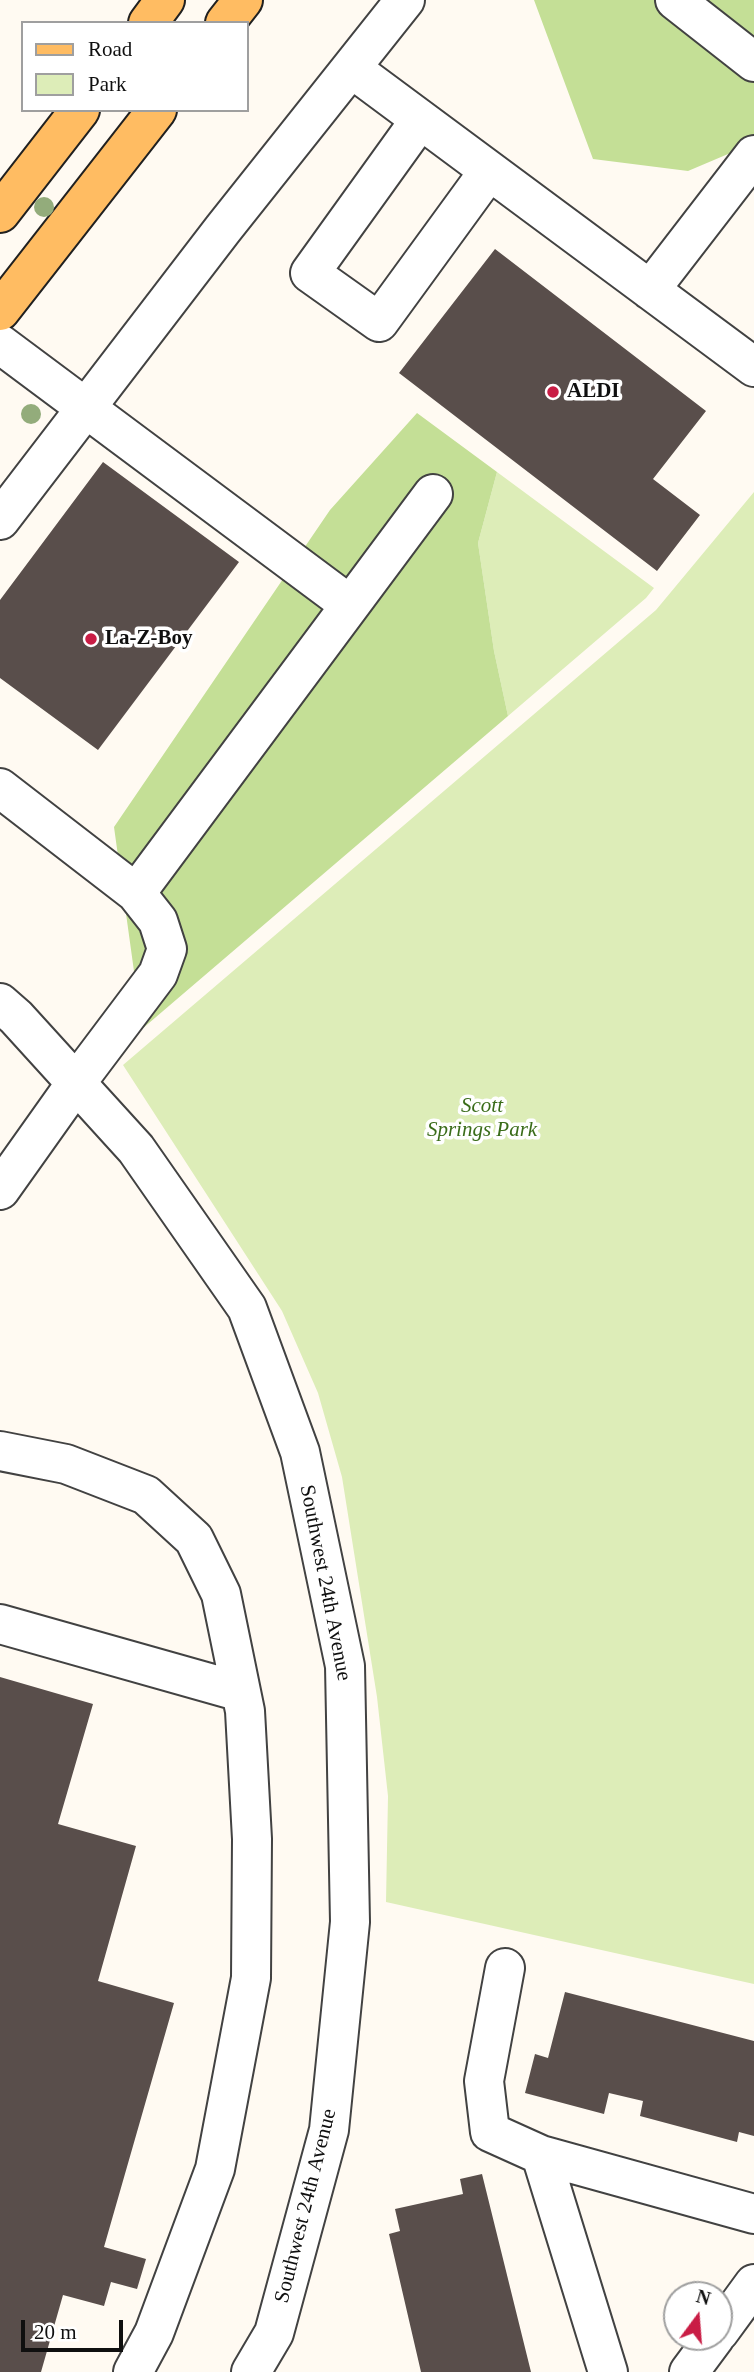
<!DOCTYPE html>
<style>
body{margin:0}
#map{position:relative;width:754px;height:2372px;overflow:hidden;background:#fffaf2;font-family:"Times New Roman",serif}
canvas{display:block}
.legend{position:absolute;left:21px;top:21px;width:228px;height:91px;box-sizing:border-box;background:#fff;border:2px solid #9f9f9f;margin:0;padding:9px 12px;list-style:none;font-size:21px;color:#0f0f0f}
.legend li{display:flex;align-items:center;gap:14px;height:35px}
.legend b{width:35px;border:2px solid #9f9f9f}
.north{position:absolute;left:663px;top:2281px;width:70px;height:70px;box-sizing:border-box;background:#fff;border:2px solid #9f9f9f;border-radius:50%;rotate:16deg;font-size:19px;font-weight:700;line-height:28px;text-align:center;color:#0f0f0f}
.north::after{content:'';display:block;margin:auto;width:24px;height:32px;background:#c91d45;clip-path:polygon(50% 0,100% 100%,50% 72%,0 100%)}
.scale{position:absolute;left:21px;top:2320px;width:102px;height:32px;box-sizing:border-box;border:4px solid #0f0f0f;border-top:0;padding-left:9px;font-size:21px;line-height:24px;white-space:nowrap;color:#0f0f0f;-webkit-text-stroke:5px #fff;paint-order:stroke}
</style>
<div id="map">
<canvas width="754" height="2372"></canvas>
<ul class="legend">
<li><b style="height:9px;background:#ffbc62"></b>Road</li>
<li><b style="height:19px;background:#ddedb8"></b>Park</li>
</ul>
<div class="north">N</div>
<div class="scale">20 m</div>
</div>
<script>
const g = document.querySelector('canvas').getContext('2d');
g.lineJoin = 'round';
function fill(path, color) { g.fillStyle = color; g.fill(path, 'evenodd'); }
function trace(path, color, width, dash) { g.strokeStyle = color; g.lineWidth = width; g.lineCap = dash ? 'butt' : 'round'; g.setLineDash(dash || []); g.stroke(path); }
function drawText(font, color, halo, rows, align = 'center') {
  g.font = font + ' "Times New Roman",serif'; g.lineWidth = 7; g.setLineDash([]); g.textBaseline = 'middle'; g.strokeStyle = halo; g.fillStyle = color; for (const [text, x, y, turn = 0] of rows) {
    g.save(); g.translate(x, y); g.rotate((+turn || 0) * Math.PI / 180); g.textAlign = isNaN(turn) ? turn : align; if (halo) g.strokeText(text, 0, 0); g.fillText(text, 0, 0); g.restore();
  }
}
fill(new Path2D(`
 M497 472 654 588 646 598 508 716 494 651 478 543Z
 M754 492V1984L386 1902 388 1796 377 1697 342 1477 318 1393 282 1311 123 1065 656 610Z`), '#ddedb8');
fill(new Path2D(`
 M534 0H754V143L688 171 593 159Z
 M417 413 497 472 478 543 494 651 508 716 142 1029 114 827 330 510Z`), '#c4df96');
fill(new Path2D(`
 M495 249 706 411 653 479 700 515 657 571 399 373Z
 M103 462 239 562 98 750 0 678V600Z
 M0 1677 93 1704 58 1824 136 1846 98 1981 174 2003 104 2247 146 2259 137 2289 111 2282 104 2306 63 2295 41 2372H0Z
 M565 1992 754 2041V2136L739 2132 737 2142 640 2116 643 2101 609 2093 604 2114 525 2093 535 2054 548 2058Z
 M482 2174 531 2372H421L389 2234 400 2231 395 2209 463 2194 460 2179Z`), '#594e4b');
const minor = new Path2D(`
 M675 0 754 62
 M351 68 754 367
 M420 120 310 273 379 322 489 171
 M650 290 754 155
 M0 344 350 605
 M0 520 223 229 405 0
 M0 788 136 893 158 921 167 949 158 974 76 1083 0 1190
 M136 893 433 494
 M0 1003 16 1017 136 1149 247 1308 300 1452 345 1666 350 1922 329 2130 274 2333 251 2372
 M0 1451 66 1464 146 1495 194 1539 221 1594 245 1711 252 1839 251 1978 215 2169 154 2333 133 2372
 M0 1624 241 1692
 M505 1968 484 2081 490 2132 541 2155
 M719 2332 754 2284
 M608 2372 541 2155 754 2214
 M689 2372 715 2337`);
const major = new Path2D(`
 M148 23 165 0
 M225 23 243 0
 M0 213 80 110
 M0 311 157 110`);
trace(minor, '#424242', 42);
trace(major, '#202020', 42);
trace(minor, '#fff', 38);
trace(major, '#ffbc62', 38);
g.fillStyle = '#93ac7b';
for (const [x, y] of [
 [44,207],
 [31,414]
]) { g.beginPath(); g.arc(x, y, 10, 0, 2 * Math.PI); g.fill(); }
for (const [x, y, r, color] of [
 [553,392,7,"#c91d45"],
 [91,639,7,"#c91d45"]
]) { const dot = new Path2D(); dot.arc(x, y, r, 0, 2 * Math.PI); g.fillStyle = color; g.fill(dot); trace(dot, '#fff', 2.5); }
drawText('bold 21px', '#0f0f0f', '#fff', [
 ["ALDI",567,392],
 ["La-Z-Boy",105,639]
], 'left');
drawText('italic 21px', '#3a6c1a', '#fff', [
 ["Scott",482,1106],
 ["Springs Park",482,1130]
]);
drawText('21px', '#0f0f0f', '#fff', [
 ["Southwest 24th Avenue",325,1583,79],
 ["Southwest 24th Avenue",306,2206,-76]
]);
</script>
